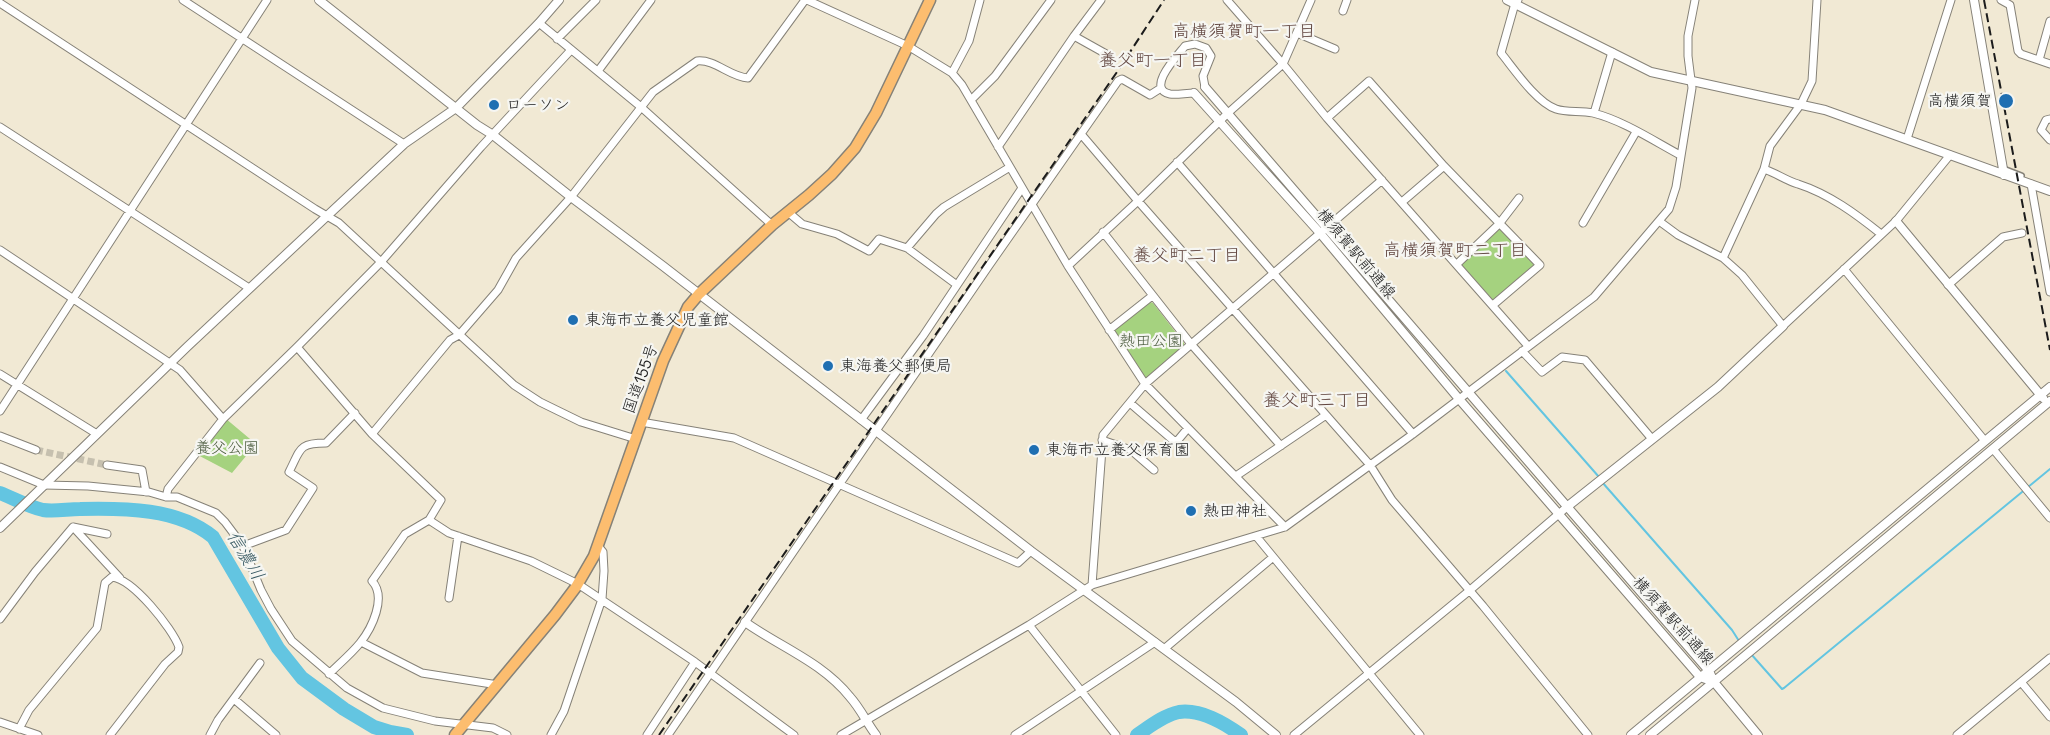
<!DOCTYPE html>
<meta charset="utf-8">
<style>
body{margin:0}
canvas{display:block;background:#f1e9d4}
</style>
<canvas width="2050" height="735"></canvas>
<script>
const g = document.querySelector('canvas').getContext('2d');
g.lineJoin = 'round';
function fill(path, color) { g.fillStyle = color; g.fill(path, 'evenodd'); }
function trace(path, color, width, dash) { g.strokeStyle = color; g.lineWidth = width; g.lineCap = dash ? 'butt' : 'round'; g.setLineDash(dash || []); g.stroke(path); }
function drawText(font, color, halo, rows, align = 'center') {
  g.font = font + ' Delius,"Klee One",sans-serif'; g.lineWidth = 4.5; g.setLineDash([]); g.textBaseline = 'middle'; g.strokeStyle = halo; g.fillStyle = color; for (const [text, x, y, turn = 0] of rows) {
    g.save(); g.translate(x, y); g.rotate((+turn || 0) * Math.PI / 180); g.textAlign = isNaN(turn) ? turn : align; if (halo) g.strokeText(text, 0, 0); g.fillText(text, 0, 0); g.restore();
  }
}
fill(new Path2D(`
 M1498 230H1502L1533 263V267L1495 300 1492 299 1461 264Z
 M1148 301 1153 303 1184 343V347L1148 377 1144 378 1114 331 1115 327Z
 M225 418 256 444 232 473 194 453Z`), '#a5d27f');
trace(new Path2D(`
 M1506 371 1599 477
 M1602 482 1732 630 1739 641
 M1751 654 1782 689 1784 688 2050 469`), '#63c5e1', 2);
trace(new Path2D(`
 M0 493C13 498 29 507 43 510 54 512 68 509 80 509 124 508 178 508 213 537L278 648 302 678 344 709 374 727 390 732 407 735
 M1137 735C1149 727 1164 715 1179 712 1201 709 1224 723 1241 735`), '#63c5e1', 14);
trace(new Path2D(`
 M36 450 107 465`), '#c6c0af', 7, [7, 3.5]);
const pedestrian = new Path2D(`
 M2003 169 2021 176`);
const minor = new Path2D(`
 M183 0 404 144
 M807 0 908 46 952 73 962 85 1068 266 1145 384 1285 527
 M1227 0 1283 64 1327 118 1528 346
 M1518 0 1514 7 1501 53C1514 69 1536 102 1556 109 1567 113 1581 110 1593 113 1622 120 1654 141 1680 155
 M2001 0 2010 5 2018 51 2021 54 2050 64
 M0 3 315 209 339 223 514 385 540 402 581 422 636 439
 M1343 11 1347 0
 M539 23 641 107 772 225
 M1297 33 1335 49
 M1074 36 1108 55
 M557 39 596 0
 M2039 60 2050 21
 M598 71 651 0
 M952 73 969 41 980 0
 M1194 93C1186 93 1177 95 1170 94 1145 89 1178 55 1185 46L1195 44 1206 48 1211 56 1203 76 1205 87
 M971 100 995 76 1051 0
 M1594 113 1612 52
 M1327 118 1369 81 1444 166 1540 265 1493 305
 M2050 119 2046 120 2041 130 2050 140
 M0 127 249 288
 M1081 134 1138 201 1370 465 1392 500 1483 606 1588 735
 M1907 139 1951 0
 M998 147 1074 36 1101 0
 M1177 162 1413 434
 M1764 169C1776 173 1787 181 1798 184 1829 194 1856 214 1881 234
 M2031 184 2050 292
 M1402 202 1444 166
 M788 212 802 224 837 234 869 251 879 239 907 248 957 285
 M1659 221 1678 235 1723 258 1742 275 1783 326 1896 221 1950 155
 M1583 223 1636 132
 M1103 232 1191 344 1281 446
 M907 248 936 214 944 207 1010 167
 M0 250 180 370 223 419
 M1723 258 1764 169 1770 146 1801 104 1812 81 1817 0
 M1457 264 1499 224 1519 198
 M1068 266 1138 201 1228 113 1283 64 1311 0
 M1844 269 1985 441
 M1948 285 2003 237 2022 233
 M1109 330 1152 296
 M297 347 372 434 441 500 429 520 405 534 372 581C387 597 372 628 360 643 351 654 339 664 329 674
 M1522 351 1542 372 1562 357 1585 360 1652 439
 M0 374 97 434
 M1130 403 1174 441 1178 440 1188 428
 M0 411 267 0
 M861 420 923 336 1022 188
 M641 422 734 438 1018 563 1031 551
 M372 434 450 340 459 335 498 290 516 258 571 197 653 92 697 61C715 59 730 77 748 78L805 0
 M0 436 36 450
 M1102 440 1131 450 1154 470
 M1993 449 2050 518
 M107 465 142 470 146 492
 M0 467 44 485 88 486 149 492 166 497H177L216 513 225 522 243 546 261 590 271 609 292 641 347 688 383 708 435 721 493 728 507 735
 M1236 476 1326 415
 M166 497 168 489 223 419 297 347 381 262 481 147 571 50
 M429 520 449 533 531 561 578 584 695 662 794 735
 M73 527 120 578
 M1256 536 1420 735
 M243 546 286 530 313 488 289 472C301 449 298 443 326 443L355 413
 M1092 585 1103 435 1145 384 1382 180
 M449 598 458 536
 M0 619 35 572 73 527 107 534
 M1029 625 1116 735
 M361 642 422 673 498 685
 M1164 649 1272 558
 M2021 682 2050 717
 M234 699 276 735
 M0 722 38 735
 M19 729 29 710 97 628 105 583 112 577C133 579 172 628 179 647L178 652 165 664 110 735
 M210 735 218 720 260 663
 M551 735 564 711 602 599 604 571 603 552 598 546
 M647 735 695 662
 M668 735 988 267 1118 81 1122 79 1150 95 1161 88
 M841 735 1029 625 1092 585 1285 527 1413 434 1594 297 1669 209 1676 187 1692 88 1688 56V36L1695 0
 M1015 735 1155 642
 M1294 735 1469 591 1568 506
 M1957 735 2050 658`);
const tertiary = new Path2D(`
 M319 0 477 125 493 135 571 197 663 266 1031 551 1236 702 1276 735
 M1507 0 1651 72 1825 110 2050 191
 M1974 0 2004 175
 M1205 87 1709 671 1714 682 1758 735
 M1194 93 1320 233 1459 399 1700 677 1714 682
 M1896 221 2043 398
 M1568 506 1718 387 1783 326
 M0 528 188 346 404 144 456 108 539 23 559 0
 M745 622C780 647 822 662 850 697 860 708 867 723 876 735
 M1631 735 2050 387
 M1650 735 2050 401`);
const trunk = new Path2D(`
 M455 735 555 615 576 587 594 556 663 361 688 307 699 294 772 225 809 195 832 174 855 148 876 113 930 0`);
trace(pedestrian, '#868278', 8);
trace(minor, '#868278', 9);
trace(tertiary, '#868278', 10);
trace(trunk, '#868278', 13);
trace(pedestrian, '#fff', 5);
trace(minor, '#fff', 7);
trace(tertiary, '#fff', 8);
trace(trunk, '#fcbd6f', 10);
trace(new Path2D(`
 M1984 0 2050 350
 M659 735 1117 72 1164 0`), '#1c1c1c', 2, [9, 4.5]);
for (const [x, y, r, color] of [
 [2006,101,8,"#1f6fb2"],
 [494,105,6,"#1f6fb2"],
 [573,320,6,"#1f6fb2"],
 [828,366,6,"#1f6fb2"],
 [1034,450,6,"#1f6fb2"],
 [1191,511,6,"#1f6fb2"]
]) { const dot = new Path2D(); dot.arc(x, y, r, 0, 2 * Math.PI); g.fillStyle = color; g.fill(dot); trace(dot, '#f6f6f2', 2); }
drawText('16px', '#1c1c1c', '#f6f6f2', [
 ["高横須賀",1992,101,"right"],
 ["ローソン",506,105],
 ["東海市立養父児童館",585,320],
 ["東海養父郵便局",840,366],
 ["東海市立養父保育園",1046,450],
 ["熱田神社",1203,511]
], 'left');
drawText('16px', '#1c1c1c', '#f6f6f2', [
 ["横須賀駅前通線",1356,254,50],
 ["国道155号",641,379,-70],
 ["横須賀駅前通線",1673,621,48]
]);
drawText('16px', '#4c5c3f', '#f6f6f2', [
 ["熱田公園",1151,341],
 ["養父公園",227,448]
]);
drawText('18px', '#624741', '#f6f6f2', [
 ["高横須賀町一丁目",1244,32],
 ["養父町一丁目",1153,61],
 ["高横須賀町二丁目",1455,251],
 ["養父町二丁目",1187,256],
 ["養父町三丁目",1317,401]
]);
drawText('italic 18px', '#355761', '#f6f6f2', [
 ["信濃川",245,556,59]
]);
</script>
